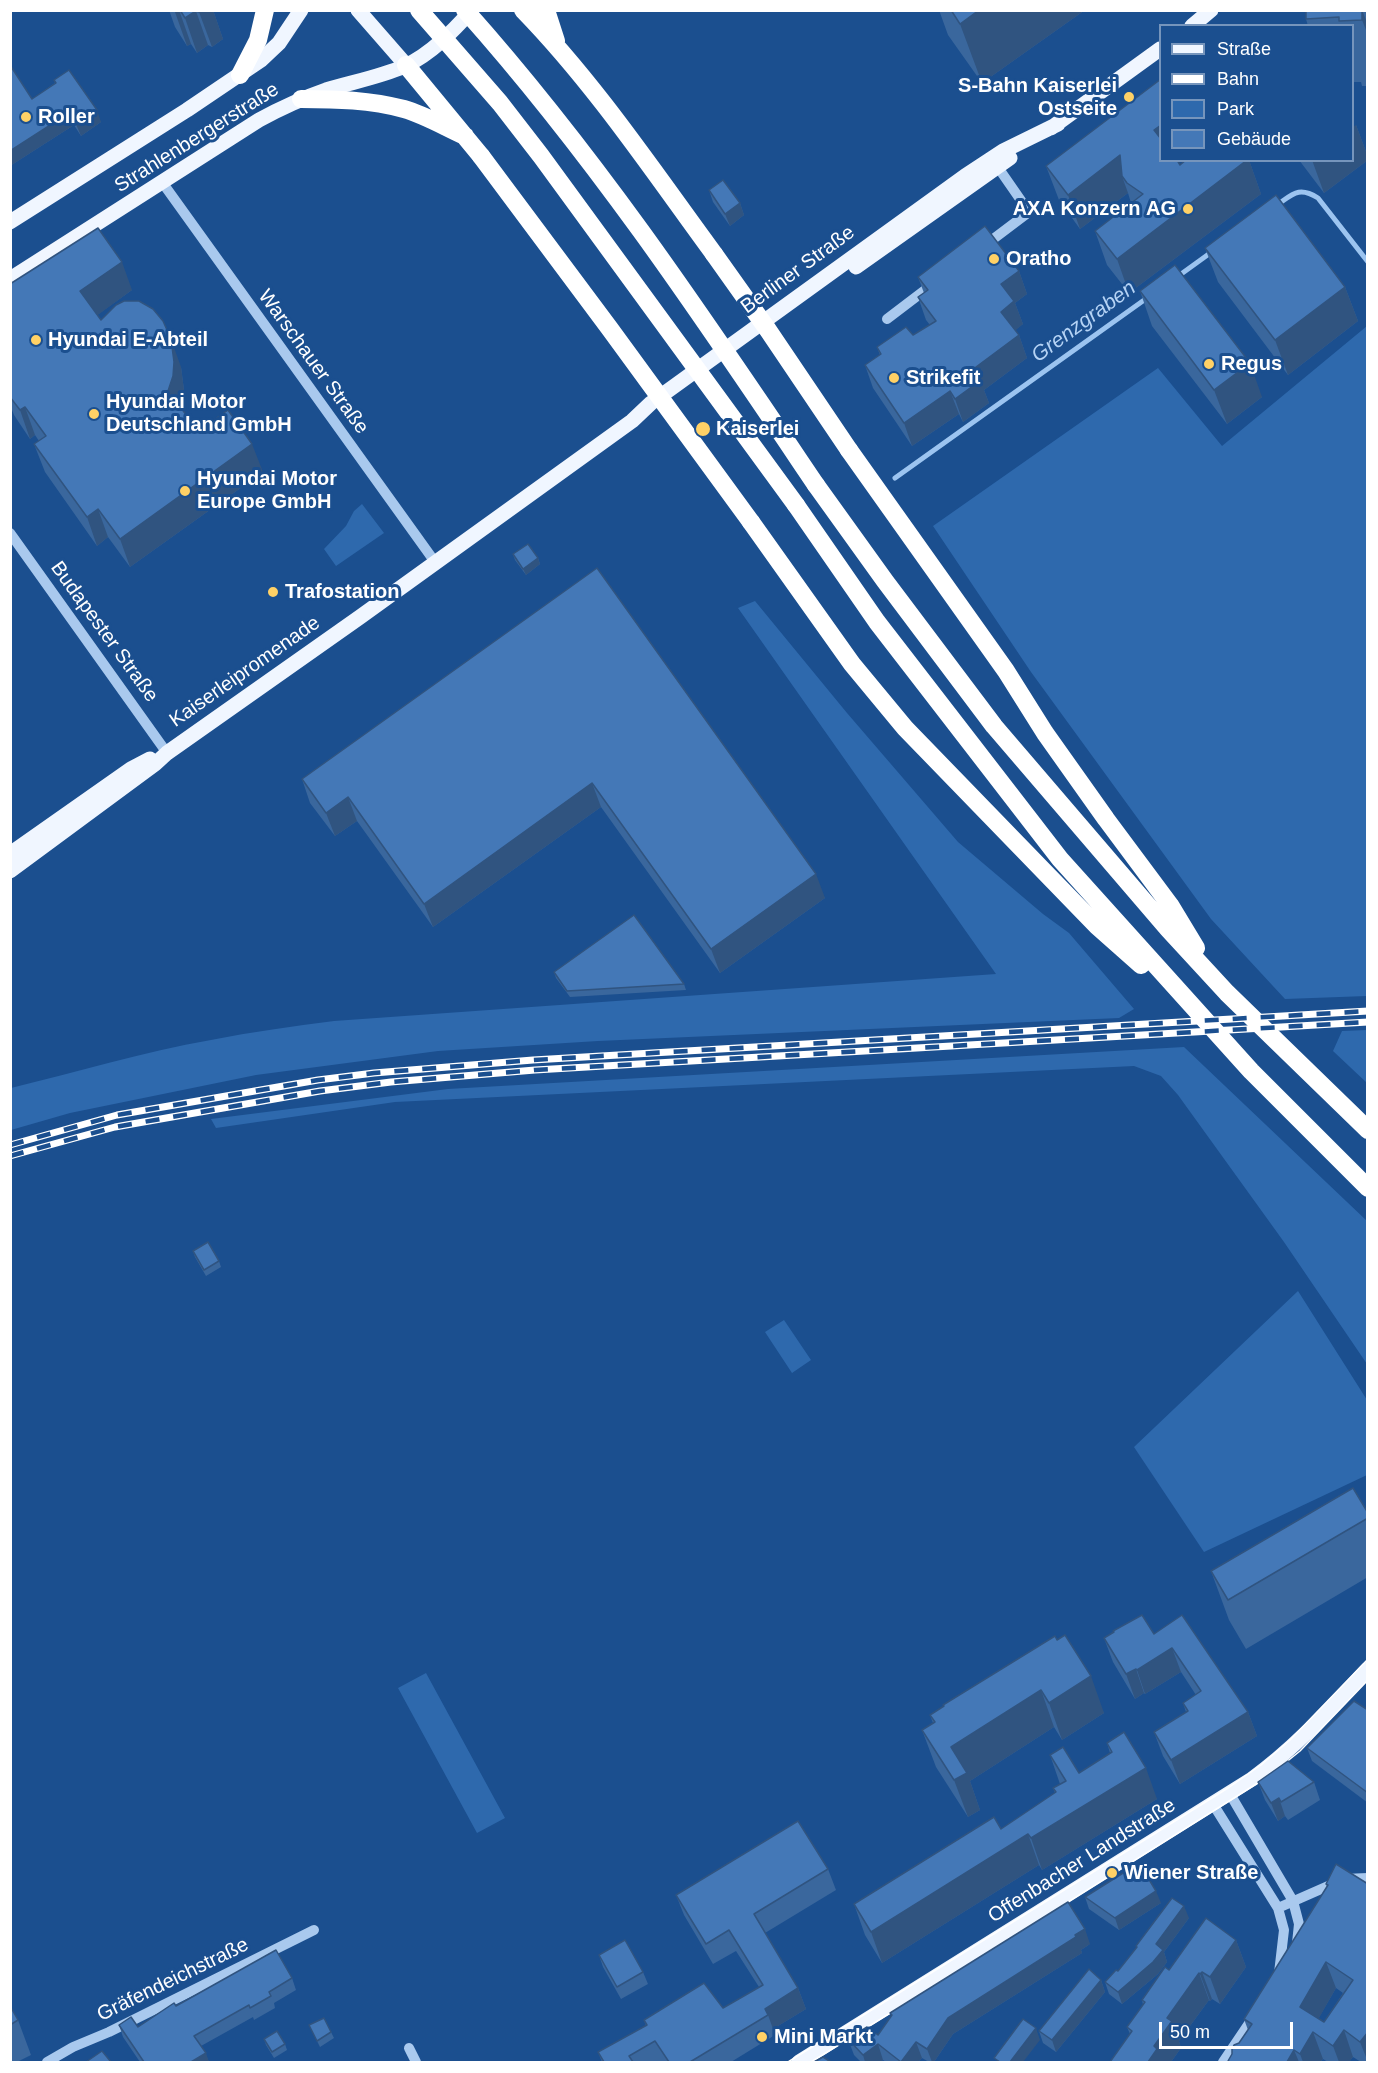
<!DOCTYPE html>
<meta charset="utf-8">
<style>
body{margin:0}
#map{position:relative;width:1378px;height:2073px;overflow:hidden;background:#1b4f8f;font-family:Arial,sans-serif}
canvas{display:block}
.frame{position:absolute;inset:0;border:12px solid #fff;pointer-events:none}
.legend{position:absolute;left:1159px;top:24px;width:195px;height:138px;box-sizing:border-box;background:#1b4f8f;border:2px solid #7695bc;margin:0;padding:8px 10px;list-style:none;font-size:18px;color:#fff}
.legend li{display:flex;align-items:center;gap:12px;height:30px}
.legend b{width:30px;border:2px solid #7695bc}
.scale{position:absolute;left:1159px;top:2022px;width:134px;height:27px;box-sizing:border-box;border:3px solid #fff;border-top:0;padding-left:8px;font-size:18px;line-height:21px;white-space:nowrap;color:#fff;-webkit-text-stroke:4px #1b4f8f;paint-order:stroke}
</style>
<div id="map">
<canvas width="1378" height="2073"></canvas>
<div class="frame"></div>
<ul class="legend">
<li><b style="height:8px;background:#f0f6ff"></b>Straße</li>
<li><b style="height:8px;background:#fff"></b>Bahn</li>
<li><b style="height:16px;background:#2e69ad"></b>Park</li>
<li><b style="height:16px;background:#4478b7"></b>Gebäude</li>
</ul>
<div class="scale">50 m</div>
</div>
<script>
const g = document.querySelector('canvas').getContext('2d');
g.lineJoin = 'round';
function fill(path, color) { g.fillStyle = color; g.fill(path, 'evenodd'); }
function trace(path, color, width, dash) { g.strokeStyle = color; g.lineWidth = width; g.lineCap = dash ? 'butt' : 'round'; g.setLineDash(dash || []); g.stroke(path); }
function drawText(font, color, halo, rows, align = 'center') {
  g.font = font + ' Arial,sans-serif'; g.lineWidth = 6; g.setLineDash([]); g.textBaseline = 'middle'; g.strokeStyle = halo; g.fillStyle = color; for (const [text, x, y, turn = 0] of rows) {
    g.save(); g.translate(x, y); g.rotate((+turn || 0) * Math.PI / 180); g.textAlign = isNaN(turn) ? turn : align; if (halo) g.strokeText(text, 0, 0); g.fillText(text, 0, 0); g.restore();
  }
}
fill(new Path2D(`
 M1367 326V996L1285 999 1211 919 1031 672 933 526 1158 368 1222 446Z
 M362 504 384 533 336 566 324 549 346 526 354 511Z
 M755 601 847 713 958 842 1043 914 1069 933 1134 1009 1119 1018 598 1041 438 1051 256 1075 70 1113 11 1130V1088C77 1072 143 1052 211 1040 252 1032 293 1026 334 1021L996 974 738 608Z
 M1367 1030H1368L1367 1083 1333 1051 1342 1031Z
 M1184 1047 1367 1221V1364L1284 1242 1178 1095 1161 1076 1134 1066 395 1102 216 1128 211 1119 448 1089Z
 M1298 1291 1367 1400V1475L1204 1552 1134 1447Z
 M784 1320 811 1360 792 1373 765 1332Z
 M426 1673 505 1818 477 1833 398 1688Z`), '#2e69ad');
trace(new Path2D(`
 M1277 205C1293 194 1299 186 1318 198L1368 262
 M1177 277 1213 251
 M895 478 1147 298`), '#9cc4f0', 5);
trace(new Path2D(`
 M162 182 435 562
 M984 246 1029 212 995 163
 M887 319 933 284
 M10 533 167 753
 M1230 1794 1293 1901 1299 1924 1297 1943
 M1213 1804 1278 1908 1284 1930 1279 1973
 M1278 1908 1344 1879 1368 1878
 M409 2048 416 2062
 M47 2062 73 2047 109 2032 314 1930
 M1223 2062 1254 2016`), '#a9c9ee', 10);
trace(new Path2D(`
 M358 10 406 65
 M1192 26 1211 10
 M1051 128 1160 49
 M10 222 187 110 261 60 279 43 301 10
 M856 267 1010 158
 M10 279 259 120C281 108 303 98 326 90 352 82 380 77 405 66 431 54 453 31 472 10
 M10 854 131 769 150 759
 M10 871 155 764 167 753 360 617 632 421 651 403 965 176 1003 151 1058 124
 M799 2062 1252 1779C1295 1748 1331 1708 1368 1669`), '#f0f6ff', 15);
trace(new Path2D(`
 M523 10C595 84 653 171 714 254
 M546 10 556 41
 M406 65 481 156
 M240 75 258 40 265 10
 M301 99C337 99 370 100 404 109 425 115 445 127 465 136
 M849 450 1006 671 1045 733 1106 819 1170 905 1196 948
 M816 485 885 581 994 726 1168 929 1227 993 1368 1130
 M796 505 877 622 1060 859 1251 1071 1368 1188
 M751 522 852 664 905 728 1097 926 1141 965`), '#fff', 18);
trace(new Path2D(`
 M971 1963 1269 1776 1300 1751 1368 1680
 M788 2062 1228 1788 1261 1765 1290 1740 1368 1659
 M811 2062 905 2004`), '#fff', 1.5);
const rail = new Path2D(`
 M10 1145 117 1115 318 1080 374 1073 533 1060 1368 1011
 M10 1156 115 1127 320 1091 391 1082 535 1070 1368 1022`);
trace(rail, '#fff', 7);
trace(rail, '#1b4f8f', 4.5, [14]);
trace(new Path2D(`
 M419 10 500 103 541 156 796 505
 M465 10C597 158 706 322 816 485
 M481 156 610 329 751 522
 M714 254 768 330 849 450`), '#fff', 18);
fill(new Path2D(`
 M169 10H213L223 39 212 47 208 45 197 53 191 44 187 46 175 27Z
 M939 10H1085L982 83 948 35Z
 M1306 10H1368V86H1362L1361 82H1353V26H1308L1306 19Z
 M10 65 32 99 55 83 54 80 101 122 81 136 74 125 10 166Z
 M1356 125 1368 157V160L1324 193 1299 160H1353Z
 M1161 160 1180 165 1186 160H1249L1261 194 1129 293 1107 265 1095 231 1131 203 1128 193 1080 229 1059 200 1046 166Z
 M709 190 740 203 744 215 730 226 713 202Z
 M1205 248 1345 287 1358 321 1288 375 1218 282Z
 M1019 271 1027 294 1015 303 1023 324 1015 330 1019 335 1027 358 984 390 989 403 963 422 959 414 912 446 873 388 865 365 880 355 877 347 913 335 930 325 926 320 918 297 924 293 918 277Z
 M10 284 132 290 97 315 101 320 181 367 184 390 183 404 181 409 198 431 263 472 130 567 108 537 97 546 45 472 34 444 39 441 35 435 30 439 14 415 10 405Z
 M1140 291 1262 397 1227 424 1152 326Z
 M513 554 538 558 540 564 526 575 515 560Z
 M597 568 825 898 720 973 601 807 433 927 357 821 335 836 310 803 302 779Z
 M554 972 684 984 686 990 570 997 556 978Z
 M193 1251 219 1261 221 1267 206 1276 195 1257Z
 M1368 1513V1577L1246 1649 1229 1620 1211 1571Z
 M1182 1615 1248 1712 1257 1736 1180 1784 1163 1756 1154 1732 1186 1712 1183 1703 1196 1695 1181 1672 1145 1694 1144 1693 1135 1699 1113 1662 1104 1638 1154 1634Z
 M1055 1636 1104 1713 1062 1740 1054 1727 970 1781 980 1810 968 1817 936 1767 922 1730 933 1723 930 1715Z
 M1368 1710V1803L1312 1761 1307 1748Z
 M1107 1743 1157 1799 1042 1870 1039 1865 882 1963 865 1935 854 1904 1001 1829 1055 1793 1053 1788 1060 1784 1050 1755 1079 1773 1110 1753Z
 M1258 1782H1314L1320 1800 1288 1820 1285 1816 1278 1821 1265 1800Z
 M828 1869 836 1890 765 1933 798 1988 806 2009 773 2029 775 2035 731 2062H664L663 2061 660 2062H602L598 2052 646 2026 644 2020 723 2008 759 1987 736 1951 713 1964 684 1915 676 1895Z
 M1326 1884H1368V2062H1361L1353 2057 1349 2062H1328L1323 2059 1320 2062H1228V2061L1248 2030 1244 2019 1327 1887ZM1336 1988 1343 1993 1324 2022 1318 2019Z
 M1085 1897 1161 1903 1119 1930 1089 1909Z
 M1189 1918 1164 1952 1167 1962 1158 1974 1122 2004 1109 1994 1105 1982 1118 1971 1137 1948 1136 1946Z
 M1236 1940 1246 1967 1220 2004 1212 1999 1210 2001 1209 2000 1179 2041 1181 2048 1171 2062H1110L1130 2034 1127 2027 1143 2005 1142 2000 1169 1970Z
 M1090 1944 1081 1950 1082 1953 953 2034 934 2062H929L922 2058 918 2062H886L883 2060 880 2062H861L854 2055 848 2039 878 2035 892 2016 890 2013Z
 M599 1955 643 1972 648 1984 621 1999 603 1967Z
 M292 1978 296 1990 274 2003 275 2008 254 2020 253 2017 201 2046 209 2062H140L123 2037 119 2025 138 2027 176 2006Z
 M1101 1980 1105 1992 1056 2052 1043 2043 1039 2031Z
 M10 2006 18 2020 31 2055 17 2062H10Z
 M309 2025 331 2032 334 2038 320 2047Z
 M264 2039 285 2044 287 2050 274 2058 266 2045Z`), '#3a679d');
fill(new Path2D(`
 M177 10H179L191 44 187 46 175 12Z
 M202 10H213L223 39 212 47 199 12Z
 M979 10H1085L982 83 960 24Z
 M1362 10 1368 25V35L1362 20Z
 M196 11 208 45 197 53 185 18Z
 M97 110 101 122 81 136 76 124Z
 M69 113 74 125 10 166V151Z
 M1161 125V148L1154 130Z
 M1356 125 1368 157V160L1324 193 1312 160H1353V127Z
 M1120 155 1122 176 1128 193 1080 229 1068 195Z
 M1247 160H1249L1261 194 1129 293 1117 259Z
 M740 203 744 215 730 226 725 214Z
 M122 262 132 290 91 320 80 291Z
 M1019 271 1027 294 1015 303 1023 324 1010 335 1001 312V284Z
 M1345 287 1358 321 1288 375 1275 340Z
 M1019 335 1027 358 984 390 989 403 963 422 955 399 972 370Z
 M171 339 181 367 184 390 183 404 178 419 168 391Z
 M1250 363 1262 397 1227 424 1214 390Z
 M950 391 959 414 912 446 904 423Z
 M25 407 35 435 30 439 20 410Z
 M252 444 263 472 130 567 120 539Z
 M98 509 108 537 97 546 87 517Z
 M538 558 540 564 526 575 523 569Z
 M592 783 601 807 433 927 424 904Z
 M348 797 357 821 335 836 326 813Z
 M816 874 825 898 720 973 711 949Z
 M1172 1648 1181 1672 1145 1694 1137 1670Z
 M1136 1669 1144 1693 1135 1699 1126 1674Z
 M1091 1676 1104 1713 1062 1740 1049 1703Z
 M1041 1690 1054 1727 970 1781 980 1810 968 1817 954 1780 951 1747Z
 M1248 1712 1257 1736 1180 1784 1171 1760Z
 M1146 1768 1157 1799 1042 1870 1031 1838Z
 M1279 1798 1285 1816 1278 1821 1271 1803Z
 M1028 1834 1039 1865 882 1963 871 1932Z
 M1156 1891 1161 1903 1119 1930 1115 1918Z
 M1184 1906 1189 1918 1164 1952 1167 1962 1158 1974 1122 2004 1118 1992 1156 1944Z
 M1085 1929 1090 1944 1081 1950 1082 1953 953 2034 934 2062H932L927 2049 948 2018Z
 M1236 1940 1246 1967 1220 2004 1210 1977Z
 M1326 1962 1336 1988 1310 2034 1300 2007Z
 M1202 1972 1212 1999 1210 2001 1200 1974Z
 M1199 1973 1209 2000 1179 2041 1181 2048 1171 2062H1148L1154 2046 1167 2018Z
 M1101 1980 1105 1992 1056 2052 1052 2040Z
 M798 1988 806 2009 773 2029 768 2015 765 2009Z
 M1036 2028 1040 2040 1023 2062H1010Z
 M1344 2030 1353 2057 1349 2062H1339L1333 2046Z
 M1313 2032 1323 2059 1320 2062H1303L1300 2054Z
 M1368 2032V2062L1360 2042Z
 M916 2042 922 2058 918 2062H901Z
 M878 2044 883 2060 880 2062H865L863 2055Z
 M1294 2050 1299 2062H1287Z
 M206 2053 209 2062H191Z`), '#305480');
const building = new Path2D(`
 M180 10H202L199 12 196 11 185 18Z
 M951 10H979L960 24Z
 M1306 10H1362V20L1339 21V17L1306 19Z
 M10 65 32 99 56 83 54 80 69 70 97 110 76 124 69 113 10 151Z
 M1161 79V125L1154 130 1161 139V160H1177L1180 165 1186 160H1247L1117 259 1095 231 1143 194 1127 183 1122 176 1120 155 1068 195 1046 166Z
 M723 180 740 203 725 214 709 190Z
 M1276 195 1345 287 1275 340 1205 248Z
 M985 226 1019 271 1001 284 1014 301 1001 312 1019 335 972 370 981 380 955 399 950 391 904 423 865 365 881 354 877 347 906 327 913 335 936 321 918 297 928 290 918 277Z
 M98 228 122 262 80 291 101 320 116 305 124 301H139L153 309 163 321 171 339 174 362 173 376 168 391 184 412 198 431 228 410 252 444 120 539 98 509 87 517 34 444 46 436 25 407 20 410 10 397V284Z
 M1175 265 1250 363 1214 390 1140 291Z
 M528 544 538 558 523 569 513 554Z
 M597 568 816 874 711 949 592 783 424 904 348 797 326 813 302 779Z
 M634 915 684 984 567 991 554 972Z
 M208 1242 219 1261 204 1270 193 1251Z
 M1353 1488 1368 1513V1518L1228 1600 1211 1571Z
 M1142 1615 1154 1634 1182 1615 1248 1712 1171 1760 1154 1732 1188 1711 1183 1703 1201 1691 1172 1648 1137 1670 1136 1669 1126 1674 1104 1638 1114 1632 1113 1631Z
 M1065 1635 1091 1676 1049 1703 1041 1690 951 1747 967 1773 954 1780 922 1730 935 1722 930 1715 944 1706 943 1705 1055 1636 1057 1640Z
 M1354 1701 1368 1710V1793L1307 1748Z
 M1124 1732 1146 1768 1031 1838 1028 1834 871 1932 854 1904 994 1817 1001 1829 1056 1792 1053 1788 1066 1781 1050 1755 1063 1747 1079 1773 1112 1752 1107 1743Z
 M1288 1761 1314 1782 1281 1802 1279 1798 1271 1803 1258 1782Z
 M798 1821 828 1869 754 1914 798 1988 765 2009 768 2015 690 2062H669L655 2041 629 2056 633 2062H604L598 2052 647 2025 644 2020 704 1983 723 2008 763 1985 729 1930 706 1944 676 1895Z
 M1139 1863 1156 1891 1115 1918 1085 1897Z
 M1336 1864 1368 1884V2032L1360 2042 1344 2030 1333 2046 1313 2032 1300 2054 1294 2050 1287 2062H1230L1228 2061 1232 2054V2049L1234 2045 1239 2043 1252 2024 1244 2019 1328 1885 1326 1884ZM1326 1962 1353 1980 1324 2022 1300 2007Z
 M1172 1898 1184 1906 1156 1944 1163 1950 1153 1962 1118 1992 1105 1982 1116 1970 1118 1971 1137 1947 1136 1946Z
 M1068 1902 1085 1929 1075 1935 1076 1937 948 2018 927 2049 916 2042 901 2062 878 2044 863 2055 848 2039 867 2027 878 2035 892 2015 890 2013Z
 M1206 1918 1236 1940 1210 1977 1202 1972 1200 1974 1199 1973 1167 2018 1172 2021 1154 2046 1157 2049 1148 2062H1110L1132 2031 1127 2027 1145 2002 1142 2000 1165 1967 1169 1970Z
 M625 1940 643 1972 617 1987 599 1955Z
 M276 1950 292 1978 269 1992 271 1996 250 2008 249 2005 194 2036 206 2053 191 2062H144L119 2025 131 2017 138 2027 174 2003 176 2006Z
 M1089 1969 1101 1980 1052 2040 1039 2031Z
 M10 2006 18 2020 10 2025Z
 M324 2018 331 2032 317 2041 309 2025Z
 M1023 2019 1036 2028 1010 2062H1000L994 2058Z
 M277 2031 285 2044 272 2052 264 2039Z
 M102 2051 111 2062H86Z
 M823 2057 831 2062H814Z`);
fill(building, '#4478b7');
trace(building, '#305480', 1.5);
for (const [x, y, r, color] of [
 [1129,97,6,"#ffd166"],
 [26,117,6,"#ffd166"],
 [1188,209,6,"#ffd166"],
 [994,259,6,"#ffd166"],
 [36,340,6,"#ffd166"],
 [1209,364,6,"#ffd166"],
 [894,378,6,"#ffd166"],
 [94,414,6,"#ffd166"],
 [703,429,8,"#ffd166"],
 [185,491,6,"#ffd166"],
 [273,592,6,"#ffd166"],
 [1112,1873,6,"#ffd166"],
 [762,2037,6,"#ffd166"]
]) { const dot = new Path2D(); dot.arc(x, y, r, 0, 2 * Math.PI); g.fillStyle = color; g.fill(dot); trace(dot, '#1b4f8f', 2); }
drawText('bold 20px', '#fff', '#1b4f8f', [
 ["S-Bahn Kaiserlei",1117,86,"right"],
 ["Ostseite",1117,109,"right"],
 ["Roller",38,117],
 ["AXA Konzern AG",1176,209,"right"],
 ["Oratho",1006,259],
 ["Hyundai E-Abteil",48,340],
 ["Regus",1221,364],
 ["Strikefit",906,378],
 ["Hyundai Motor",106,402],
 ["Deutschland GmbH",106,425],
 ["Kaiserlei",716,429],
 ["Hyundai Motor",197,479],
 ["Europe GmbH",197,502],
 ["Trafostation",285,592],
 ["Wiener Straße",1124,1873],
 ["Mini Markt",774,2037]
], 'left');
drawText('20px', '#fff', '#1b4f8f', [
 ["Strahlenbergerstraße",197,138,-32],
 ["Berliner Straße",798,270,-36],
 ["Warschauer Straße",313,362,54],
 ["Budapester Straße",104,632,54],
 ["Kaiserleipromenade",245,672,-35],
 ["Offenbacher Landstraße",1082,1861,-32],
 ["Gräfendeichstraße",173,1980,-26]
]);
drawText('italic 21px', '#b5d3f5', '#1b4f8f', [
 ["Grenzgraben",1084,322,-36]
]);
</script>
